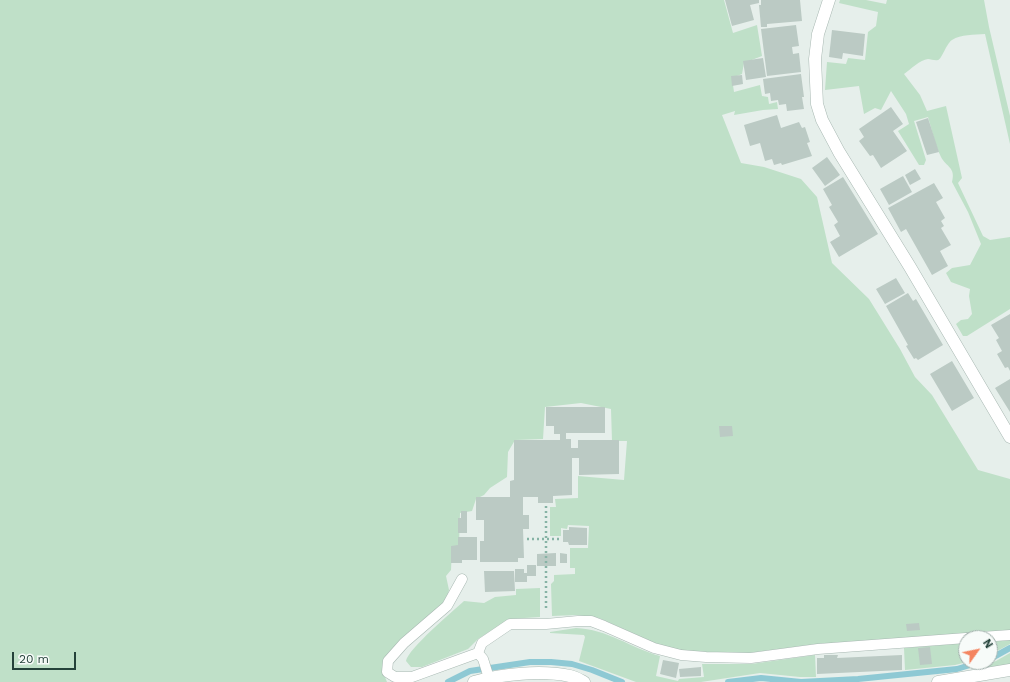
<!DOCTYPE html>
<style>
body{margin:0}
#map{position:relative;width:1010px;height:682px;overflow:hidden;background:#e6efeb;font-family:"Work Sans",sans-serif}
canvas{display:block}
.north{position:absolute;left:958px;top:630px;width:40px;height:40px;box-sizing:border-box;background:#f7fbf9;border:1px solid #a3b1ad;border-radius:50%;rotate:57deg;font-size:11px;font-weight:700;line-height:16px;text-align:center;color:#24423a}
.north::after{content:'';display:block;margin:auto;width:14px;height:18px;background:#f4845f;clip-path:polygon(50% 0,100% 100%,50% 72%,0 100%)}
.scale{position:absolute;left:12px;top:652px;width:64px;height:18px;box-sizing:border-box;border:2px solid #24423a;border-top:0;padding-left:5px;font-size:12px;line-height:14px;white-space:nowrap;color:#24423a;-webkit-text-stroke:3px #f7fbf9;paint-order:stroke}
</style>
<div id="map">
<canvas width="1010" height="682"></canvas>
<div class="north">N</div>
<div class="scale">20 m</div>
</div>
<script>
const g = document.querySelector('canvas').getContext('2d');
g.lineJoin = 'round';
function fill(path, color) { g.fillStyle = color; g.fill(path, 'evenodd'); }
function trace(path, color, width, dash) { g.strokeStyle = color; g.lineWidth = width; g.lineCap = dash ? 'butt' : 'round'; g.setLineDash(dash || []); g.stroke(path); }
fill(new Path2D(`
 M0 0H724L733 33 757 25 762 56 744 63 742 74 732 78 734 92 760 85 762 96 768 97 769 104 777 102 778 109 763 110 734 115 735 111 722 115 741 163 764 167 801 179 817 197 832 263 869 299 900 349 915 377 932 395 978 470 1010 479V631L817 644 749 653H707L683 651 657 644 599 618 577 615 552 616 551 584 554 581V575L575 574V568H570V548H588L589 526 568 525 567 529 561 528V536H550V507H556L555 499 578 498V476L624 480 627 441H612L611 409 581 403 545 407 543 439 515 440 508 452 507 477 490 488 484 495 476 499 472 511 460 513 459 545 452 548 451 570 446 576 449 590 446 601 387 658 382 670 387 682H0Z
 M840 0H866L886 4 887 0H984L989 27 1010 116V144L985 34C974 35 961 34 952 40 946 44 942 59 938 60 935 61 931 59 928 59 920 60 911 69 904 74L920 95 927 111 946 106 962 178 958 183 983 236 990 240 1010 237V309L967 336H963L956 324 961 320 968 319 972 314 969 296 970 289 951 282 946 273 952 268 970 265 981 244 968 212 952 182C956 167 946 167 941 157 935 145 932 130 928 117L914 121 926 160 924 165H919L898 131 909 124 906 114 891 91 881 110 875 108 864 114 859 86 825 90 827 62 846 64 848 58 865 60 868 32 876 26 878 12 839 3Z
 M540 588V617L509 619 478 639 468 649 422 667H411L406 661C408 649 453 611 464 601L484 603 495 597 516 595V589Z
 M576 628C607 629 631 648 660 656L656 676 678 681 679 679 704 677 702 664H751L815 655 816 677H800L760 673 701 682H636L579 661 585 637 584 635 550 633V632Z
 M1010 640V644L990 655V642Z
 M966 643 967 662 955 665 905 670 904 648Z
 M1010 653V664L982 669V667L996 661Z`), '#bfe0c8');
trace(new Path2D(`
 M990 659 1010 648
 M448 682 470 671 530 662H551L572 664 592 670 622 682
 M728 682 761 678 801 682 858 679 957 669 980 662`), '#8ec9d4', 6);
fill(new Path2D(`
 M725 0H759V3L750 5 754 20 732 26Z
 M761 0H800L802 21 767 24V27H761L759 5H761Z
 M796 25 799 46 792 47 793 54 799 53 801 72 767 76 761 29Z
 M832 30 865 34 863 56 843 53 842 59 829 57Z
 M763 58 766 77 746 80 743 61Z
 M801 74 804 97H802L804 109 787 111 786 104 779 105 778 100 771 101 770 93 765 94 763 79Z
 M742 75 743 84 732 86 731 76Z
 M891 107 903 124 893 131 907 151 881 168 873 155 870 156 859 141 864 137 859 129Z
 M777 115 781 128 799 122 802 128 805 127 810 142 807 143 812 156 782 165 781 163 774 165 772 159 765 161 760 143 750 146 744 125Z
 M928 118 939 152 927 155 916 122Z
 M827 157 840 175 825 186 812 168Z
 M915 169 921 179 910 185 905 175Z
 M903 176 912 192 889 205 880 189Z
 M843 177 878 234 839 257 830 242 840 236 834 225 838 222 829 207 832 205 823 189Z
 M934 183 943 198 936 202 945 218 941 221 944 226 941 228 951 245 940 251 948 266 932 275 906 229 901 232 888 208Z
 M896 278 905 293 885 304 876 289Z
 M908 293 913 301 916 299 943 345 918 360 916 358 914 359 906 346 908 345 886 306Z
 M1010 314V371L1008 367 1005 368 997 354 1002 351 996 340 999 338 991 325Z
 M952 361 974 398 952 411 930 374Z
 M1010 379V412L995 388Z
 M546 407H605V433H566V439H571V448H578V440H619V474L579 475V458H572V495L553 496V503H538V497H523V515H529V529H523L524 558H518V562H480V541H484V520H476V497H510V481L514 480V440H560V434H554V426H546Z
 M719 426H732L733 436 720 437Z
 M461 511H467V533H458V518H461Z
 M569 527 587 528V545H569L568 542H563V530H569Z
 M458 537H477V560H462V563H451V546L458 545Z
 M556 553V566H537V554Z
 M560 553 567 554V563H560Z
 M527 565H536V576H527Z
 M515 569H524V573H527V582H515Z
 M484 571H514L515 591 485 592Z
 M919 623 920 630 907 631 906 624Z
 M930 647 932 664 920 665 918 648Z
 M824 655H838L837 658 902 655V670L817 674V658H824Z
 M663 660 679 663 676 678 660 674Z
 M701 667V676L680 677 679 669Z`), '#bbcac4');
const lane = new Path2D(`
 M462 579 447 606 404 643 388 661 387 672 395 677H412L478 653
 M967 638 1010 635
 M478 653 482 643 510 624H546L578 621H591L604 626 654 648 681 655 706 657 751 658 818 649 966 638
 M478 653 483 659 489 678`);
const street = new Path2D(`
 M829 0 818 34 815 59 817 104 822 120 839 152 910 267 1010 437
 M474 682C502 674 541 670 570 676 575 677 580 680 584 682
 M938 682 1010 670`);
trace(lane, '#a8b8b2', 11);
trace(street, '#a8b8b2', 13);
trace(new Path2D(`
 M527 539H561
 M546 608V504`), '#86b3a5', 2.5, [2, 3]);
trace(lane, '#fff', 10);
trace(street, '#fff', 12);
</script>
